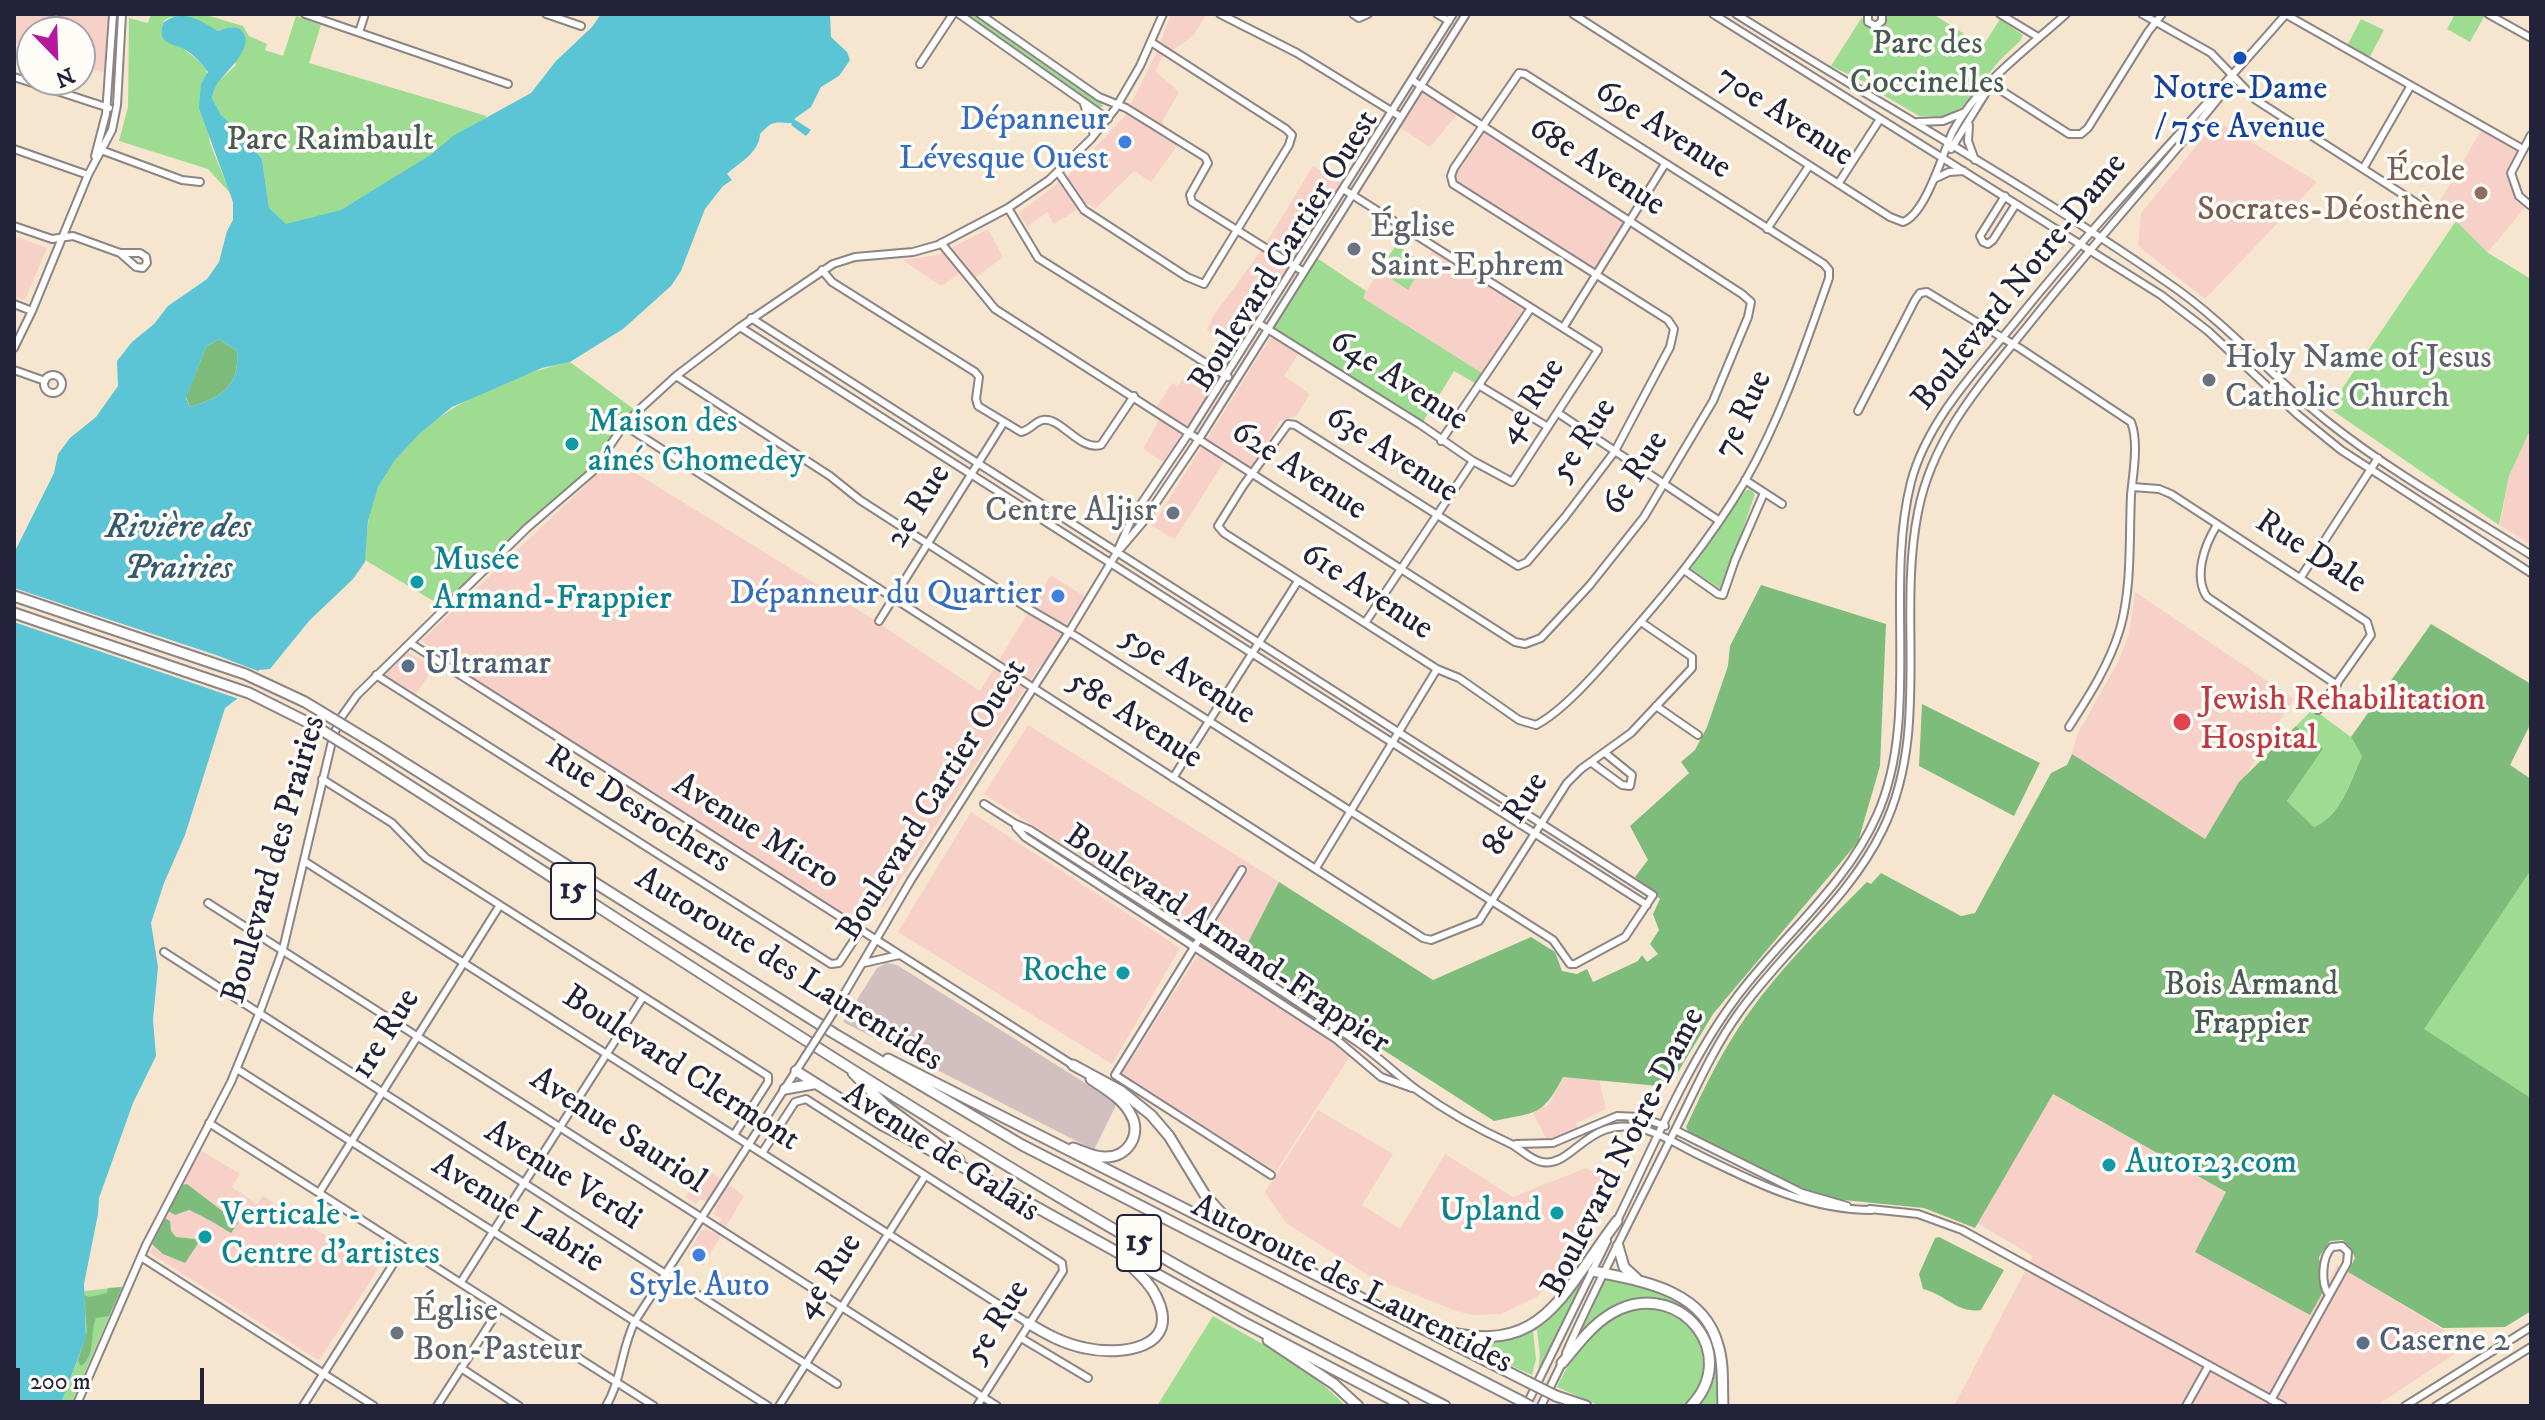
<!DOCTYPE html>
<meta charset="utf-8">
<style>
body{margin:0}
#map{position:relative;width:2545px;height:1420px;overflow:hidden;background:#f6e6cf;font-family:"IM FELL DW Pica",serif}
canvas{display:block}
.frame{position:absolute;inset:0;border:16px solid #22223b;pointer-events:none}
.north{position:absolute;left:16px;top:16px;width:80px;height:80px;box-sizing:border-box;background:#fdfcf7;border:2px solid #a5a5ac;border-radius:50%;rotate:157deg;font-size:22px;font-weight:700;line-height:32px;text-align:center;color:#22223b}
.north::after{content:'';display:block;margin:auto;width:28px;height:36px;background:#b5179e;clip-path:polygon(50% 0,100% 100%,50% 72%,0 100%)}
.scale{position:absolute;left:16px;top:1368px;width:188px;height:36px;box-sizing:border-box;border:4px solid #22223b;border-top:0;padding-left:10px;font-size:24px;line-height:28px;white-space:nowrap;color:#22223b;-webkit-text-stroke:6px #fdfcf7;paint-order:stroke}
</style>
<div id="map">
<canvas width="2545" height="1420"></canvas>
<div class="frame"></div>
<div class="north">N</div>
<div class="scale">200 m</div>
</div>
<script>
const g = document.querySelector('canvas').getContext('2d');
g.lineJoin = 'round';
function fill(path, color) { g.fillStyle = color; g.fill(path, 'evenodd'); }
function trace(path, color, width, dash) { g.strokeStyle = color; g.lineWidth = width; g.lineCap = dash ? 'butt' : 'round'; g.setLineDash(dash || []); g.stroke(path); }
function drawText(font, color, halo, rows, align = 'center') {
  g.font = font + ' "IM FELL DW Pica",serif'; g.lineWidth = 7; g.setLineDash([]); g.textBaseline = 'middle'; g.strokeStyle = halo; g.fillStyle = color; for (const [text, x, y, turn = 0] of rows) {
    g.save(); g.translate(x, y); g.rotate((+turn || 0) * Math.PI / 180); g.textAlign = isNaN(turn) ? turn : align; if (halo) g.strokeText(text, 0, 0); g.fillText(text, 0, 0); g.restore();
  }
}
fill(new Path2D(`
 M14 14H108L104 73 80 65V32H32V49L14 43Z
 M1171 14 1206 15 1193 36 1162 58 1155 71 1179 92 1162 122 1180 142 1151 182 1134 171 1095 209 1088 203 1054 224 1047 212 1027 227 1019 213 1070 174 1125 116 1156 54Z
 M1421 86 1460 111 1430 147 1396 125Z
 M2217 121 2317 182 2205 299 2138 246 2141 213Z
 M1482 125 1630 221 1596 275 1453 184 1454 168Z
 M2483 127 2523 149 2511 173 2515 189 2528 204 2487 253 2456 221 2436 208Z
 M1313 166 1341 183 1339 190 1223 379 1163 462 1143 449 1159 420 1151 416 1172 383 1178 386 1193 364 1204 361 1220 339 1207 330 1214 315 1263 248Z
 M988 229 1003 257 974 279 965 270 941 286 903 260 938 255Z
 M15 236 47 248 25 300 14 297Z
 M1435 247 1531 308 1485 375 1362 298 1379 271 1408 290Z
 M1273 334 1301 350 1284 376 1310 394 1296 416 1280 421 1252 468 1231 458 1223 463 1175 539 1152 526Z
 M2531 428V545L2500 525 2509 476Z
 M608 456 871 618 980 691 1051 575 1084 596 1092 593 1069 632 1036 671 883 907 877 909 866 925 843 914 442 659 422 640 587 484Z
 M2135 592 2294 699 2205 839 2072 754 2077 735 2118 662 2129 634Z
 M407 652 435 666 416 694 384 674Z
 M1028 725 1279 882 1240 958 984 794Z
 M971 812 1180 948 1112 1064 898 932Z
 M1199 953 1334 1041 1350 1056 1276 1171 1122 1074Z
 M1563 1077 1599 1079 1606 1109 1576 1123 1577 1127 1548 1142 1533 1113 1549 1104Z
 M2052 1094 2226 1192 2196 1252 2310 1315 2337 1265 2468 1345 2376 1406H1954L2033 1256 1977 1223Z
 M1318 1110 1393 1154 1362 1205 1400 1229 1445 1154 1513 1197 1586 1168 1621 1188 1579 1249 1537 1297 1501 1314 1474 1315 1456 1311 1371 1277 1286 1223 1265 1192Z
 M200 1150 240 1174 232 1187 257 1204 263 1196 378 1269 320 1359 318 1360 150 1253 168 1211Z
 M704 1167 744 1196 703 1266 687 1255 701 1231 706 1229 713 1233 722 1219 713 1214 716 1208 700 1199 696 1204 685 1197Z`), '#f7d1c7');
fill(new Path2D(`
 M886 963 897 965 1117 1103 1094 1150 843 1022 877 968Z`), '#d2bfc0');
fill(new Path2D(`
 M151 14H203L243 26 249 36 267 44 265 50 283 56 296 16 321 25 309 63 487 116 430 167 343 215 286 225 269 208 262 159 237 129 221 115 212 98 216 84 236 65 226 28 218 31C205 24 151 0 164 38L184 49 206 67 207 75 201 84 210 143 230 193 208 169 119 141 128 107 129 18 148 23Z
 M966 14H977L1101 101 1103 107H1097Z
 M1886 14H1933L1983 46 2000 19 2023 35 2020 41 2000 60 1962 107 1943 117 1919 116 1866 85 1867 83 1831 66 1862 17 1865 25 1877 29 1885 24Z
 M2455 14 2485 15 2470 42 2447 29Z
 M2361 19 2384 30 2369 58 2347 46Z
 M2456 221 2488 253 2531 279V428L2509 476 2499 525 2329 408Z
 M1396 245 1425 263 1408 290 1379 271Z
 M1314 256 1366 291 1363 298 1485 375 1480 386 1454 371 1421 425 1268 329Z
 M570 362 635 410 592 472 440 605 365 560C367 536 367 510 378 487 409 419 500 377 570 362Z
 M1750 489 1755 494 1722 590 1691 569 1745 491Z
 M2313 709 2351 737 2362 756C2350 781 2341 816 2314 827L2287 801 2323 749 2296 726Z
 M2531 870V1098L2423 1029Z
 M1583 1273 1586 1275 1538 1372 1540 1356 1537 1330 1533 1331 1536 1359 1532 1375 1459 1342 1461 1339 1484 1341 1518 1335Z
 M1606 1278C1644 1283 1697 1297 1713 1337 1721 1358 1719 1383 1720 1406H1695C1705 1394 1705 1381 1707 1365 1708 1357 1711 1348 1709 1340 1699 1304 1650 1291 1620 1305 1607 1311 1595 1323 1584 1331L1582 1330Z
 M122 1287 70 1406H60L86 1337 84 1291Z
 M1642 1307C1650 1308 1660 1307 1667 1310 1709 1326 1716 1376 1685 1406H1600L1557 1387C1577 1345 1597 1320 1642 1307Z
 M1213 1316C1257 1342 1311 1367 1345 1406H1157Z`), '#9edc91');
fill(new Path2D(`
 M219 339 237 351C240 387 220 398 190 407L186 397 206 347Z
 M1761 585 1886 624 1880 766 1858 842 1713 1014 1669 1087 1563 1077C1542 1117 1536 1112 1494 1121L1240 958 1279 882 1433 980 1531 937 1555 952 1562 971 1577 974 1587 969 1593 982 1638 961 1642 955 1647 962 1658 954 1650 944 1659 930 1653 914 1660 899 1635 877 1648 860 1630 826 1689 773 1681 762 1695 750 1707 727 1728 666 1730 646Z
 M2431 624 2531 684V723L2510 765 2531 779V870L2424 1029 2531 1098V1311L2505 1327 2443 1328 2348 1272 2355 1258 2350 1247 2343 1240 2330 1241 2319 1257 2323 1292 2310 1315 2195 1252 2226 1192 2053 1094 1975 1228 1924 1208 1834 1199 1800 1188 1689 1133 1686 1127C1704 1088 1723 1049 1748 1014 1782 966 1825 924 1867 882L1871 884 1881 873 1961 916 1975 913 2051 773 2067 765 2072 754 2205 839 2239 782 2296 726 2323 749 2287 801 2314 827C2341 816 2350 782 2362 756L2351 737Z
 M1922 704 2040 763 2014 816 1919 766Z
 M187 1184 238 1223 231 1233C216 1224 205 1217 189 1210L175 1215 168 1211 181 1185Z
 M165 1218 170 1221 171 1231 176 1237 195 1239 199 1242 185 1263 163 1254 152 1244Z
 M1939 1237 2004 1270 1981 1310C1958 1314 1945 1294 1923 1289L1919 1274 1935 1238Z
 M122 1287 109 1316 96 1318C89 1334 97 1354 81 1366L78 1361 87 1331 84 1295 89 1297 107 1293 108 1288Z`), '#7ebc7b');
fill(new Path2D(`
 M601 14H830L831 37 847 52 850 60 839 76 821 87 811 107 794 119 811 130 806 136 791 125 792 123C775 123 774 119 760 134 759 153 740 162 727 174L732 180 723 186 705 209 681 271 671 286 623 329 570 362 542 368 452 407 419 434 394 461 378 487 368 521 365 562 353 579 309 621 270 669 259 670 237 699 225 708 185 835 164 883 151 923 158 967 153 1020 156 1056 133 1103 99 1198 98 1214 84 1284 86 1337 60 1406H14V553L54 473 58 454 70 438 96 417 118 386 117 361 132 342 154 324 168 306 207 279 219 262 227 231 233 220V202L199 108 201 84 208 72C204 65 192 53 184 49 172 43 157 45 163 23 183 7 200 21 218 31 225 28 237 25 242 31 257 48 222 74 216 86 214 89 213 94 212 98L221 115 237 129 262 159 269 208 286 224 341 210 432 154 453 136 531 93 556 61 592 27ZM219 339 237 351C240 387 220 398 190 407L186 398 206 347Z`), '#5bc5d6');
fill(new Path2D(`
 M14 588 216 655 263 673 242 700 14 622Z`), '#f6e6cf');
const minor = new Path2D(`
 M305 14 508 84
 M546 14 581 26
 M959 14 1108 119
 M980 14 1099 97 1126 108 1205 157 1208 163 1190 195 1192 202 1304 272
 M1220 14 1297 53 1401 117
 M1353 14 1359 18 1368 14
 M1437 14 1449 21
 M1573 14 1890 217 1903 222C1926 214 1943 152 1953 131 1979 83 2026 50 2066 14
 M1713 14 2161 295 2208 331 2298 415 2341 450 2531 573
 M1736 14C1879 104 2029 186 2168 283 2227 323 2273 378 2328 422 2391 472 2463 512 2531 555
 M1868 14V22L1876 26 1882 21V14
 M2000 14 2038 37
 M2142 14 2211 53 2256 100 2421 206
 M2285 14 2523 149
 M2488 14 2531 38
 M359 32 365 14
 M920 64 953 14
 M1519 73 1525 74 1824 264 1829 270V278C1805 346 1781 418 1745 481 1709 542 1663 597 1616 650 1595 674 1563 711 1536 725L1519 720 1459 678 1437 669 1224 533 1218 526 1243 486 1288 424 1295 425 1518 566 1527 562 1565 517 1615 451 1670 347 1674 329 1668 320 1453 184 1451 176 1454 168Z
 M14 77 109 108
 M1991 84 2069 134H2081L2088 128 2148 32 2162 14
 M1084 104 1094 135
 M1918 122 1943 121 1965 112
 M1969 125 1968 141 1975 160
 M2531 135 2511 173 2519 196 2531 206
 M14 149 88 175
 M1951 149 1985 94
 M101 150 182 180 200 182
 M95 156 106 114 113 14
 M2363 169 2410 87
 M1058 172 1084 210 1187 277 1204 284 1289 145 1292 135 1286 129 1151 42
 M1934 179 1949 172 1964 171
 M1838 184 1880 119
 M2005 196 1980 236 1983 242 1988 244 1993 240 2016 204
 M1008 208 1038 258 1228 377
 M14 226 52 239 73 236 120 253H140L146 257 147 263 143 268 136 267 120 253
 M1767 229 1809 166
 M941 243 995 309 1515 642 1525 644 1541 638 1590 585 1644 517 1713 401 1748 317 1751 302 1742 294 1412 80
 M822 270 832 282 975 372 979 377 976 399 978 406 1021 432C1031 430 1035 421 1043 420 1061 417 1079 451 1101 445L1134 396
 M14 304 32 311
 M1258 323 1421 425 1473 461 1512 482 1598 350 1343 189
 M740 327 1647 905
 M1563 328 1665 164
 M14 348 32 311 88 175 112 130 117 105 122 14
 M14 370 45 381
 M44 384a9 9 0 1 1 18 0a9 9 0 1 1-18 0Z
 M676 376 830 476 860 500 1029 609 1077 637 1553 940 1570 964H1575L1625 937 1653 895 751 318
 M1480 386 1548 427
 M1858 411 1915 300 1920 293 1927 292 2021 349 2131 422C2139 442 2133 474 2131 495 2129 539 2132 587 2120 629 2109 665 2089 696 2069 727
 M1558 413 1718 520
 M624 425 1423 938 1431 940 1479 921 1567 783 1581 769 1631 733 1692 668V657L1641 622
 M1441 441 1531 308
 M1745 480 1782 504
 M2132 487 2159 489 2171 494 2367 622 2371 635 2318 710
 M2217 525C2205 544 2193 576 2207 597L2337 685
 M1121 548 1143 522 1199 439 1466 14
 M1684 570 1718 594 1723 595 1735 560 1764 493
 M2301 577 2378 458
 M879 621 1004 422
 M1365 623 1473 461
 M410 643 1073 1065
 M376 675 831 964 839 963 860 931
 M1656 706 1698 735
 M1592 763 1622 785 1630 786 1632 775 1605 753
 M1173 778 1298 581
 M322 779 392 823 426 858 768 1076V1082L734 1135
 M984 804 1014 823 1030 830C1140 901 1252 970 1360 1044 1380 1058 1397 1075 1417 1090 1446 1111 1478 1129 1511 1144 1521 1149 1530 1160 1542 1162 1574 1168 1588 1112 1646 1130 1663 1135 1679 1145 1695 1153 1752 1181 1807 1210 1872 1210
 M1016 827 1025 837 1336 1039 1381 1077 1412 1088
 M304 861 1028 1323
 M1316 868 1437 669
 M1242 870 1115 1075 1271 1175
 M208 903 997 1406
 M164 952 837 1384
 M864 963 899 955
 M833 1013 911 880 1069 632 1116 554 1133 516 1189 433 1453 14
 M237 1069 768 1406
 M209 1123 654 1406
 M1675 1130 1802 1193 1847 1206
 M1516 1144 1553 1143 1617 1116 1640 1117 1665 1126
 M762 1153 795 1102 806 1099 1062 1263 1063 1271 977 1406
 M319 1193 500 905
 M1870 1209 1918 1214 1962 1230 2283 1406
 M1616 1223C1651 1152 1686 1066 1733 1002 1779 938 1845 888 1877 815 1921 717 1884 589 1911 482 1927 421 1977 369 2016 321 2101 215 2197 117 2286 14
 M141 1257 374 1406
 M461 1282 643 997
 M1021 1338 1088 1378
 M1566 1353C1598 1281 1635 1211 1670 1140 1692 1098 1710 1053 1738 1014 1782 951 1849 900 1883 829 1931 730 1897 617 1918 512 1933 434 1986 378 2034 318 2088 251 2145 187 2200 121L2226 89 2231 79
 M461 1368 519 1406
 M2271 1400 2347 1263 2348 1252 2342 1246 2332 1247C2322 1257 2320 1283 2329 1295
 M76 1406 146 1245 231 1082 261 1009 283 949 333 737 340 719 357 695 527 528 592 472 624 425 641 408 676 376 740 327 833 264 855 257 913 252 938 245 1008 208 1049 180 1091 139 1115 109 1140 66 1163 14
 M303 1406 404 1247
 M437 1406 500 1308
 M606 1406C622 1379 621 1349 635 1321L805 1057
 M779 1406 925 1176
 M1526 1406 1607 1241
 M1541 1406 1562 1363
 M2186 1406 2209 1365
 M2405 1406 2531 1327
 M2436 1406 2531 1347`);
const highway = new Path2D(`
 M376 745 835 1034 1022 1145 1519 1400
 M368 759C636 929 900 1108 1176 1265 1264 1315 1355 1360 1445 1406
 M888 1059 1528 1382
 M1073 1065 1121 1091 1151 1115 1169 1136 1205 1195 1241 1235
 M796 1071 882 1125 984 1178 1243 1322 1404 1406
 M853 1073 886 1106 959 1160
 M785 1089 813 1084
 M1073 1148C1083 1151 1093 1157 1104 1157 1128 1158 1143 1134 1130 1113 1122 1098 1105 1089 1091 1079
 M1618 1246 1624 1267 1637 1279
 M1593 1271C1641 1281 1703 1289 1718 1345 1724 1364 1722 1386 1723 1406
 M1028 1323C1046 1334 1064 1344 1085 1348 1120 1356 1183 1349 1156 1296 1150 1283 1138 1273 1128 1263
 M1427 1326C1541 1363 1558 1299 1617 1221
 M1268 1340 1334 1384 1358 1406
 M1562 1363C1579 1343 1595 1320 1620 1309 1683 1282 1740 1355 1691 1406
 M1556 1396 1586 1406`);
trace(minor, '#8c8485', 10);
trace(highway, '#8c8485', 13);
trace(minor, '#fff', 6);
trace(highway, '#fff', 9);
const minorBridge = new Path2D(`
 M805 1057 833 1013`);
const highwayBridge = new Path2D(`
 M14 596 245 674 305 702 376 745
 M14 613 249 693 315 726 368 759
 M1528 1382 1556 1396
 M1519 1400 1530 1406`);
trace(minorBridge, '#8c8485', 10, []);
trace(highwayBridge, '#8c8485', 13, []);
trace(minorBridge, '#fff', 6);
trace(highwayBridge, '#fff', 9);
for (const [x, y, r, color] of [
 [2240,58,8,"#1a4fb4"],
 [1125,142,8,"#3f7fe0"],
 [2481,193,8,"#8d6e63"],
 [1354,249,8,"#6b7280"],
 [2209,380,8,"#6b7280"],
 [572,444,8,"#0f9aa8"],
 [1173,513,8,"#6b7280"],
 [417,582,8,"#0f9aa8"],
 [1058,596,8,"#3f7fe0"],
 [408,666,8,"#5c6f8a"],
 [2182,722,10,"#e0444e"],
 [1123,973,8,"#0f9aa8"],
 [2109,1165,8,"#0f9aa8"],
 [1557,1213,8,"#0f9aa8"],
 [205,1237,8,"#0f9aa8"],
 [699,1255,8,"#3f7fe0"],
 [397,1333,8,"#6b7280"],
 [2363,1343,8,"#5c6f8a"]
]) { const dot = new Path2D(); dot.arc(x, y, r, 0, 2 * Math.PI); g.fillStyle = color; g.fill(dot); trace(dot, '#fdfcf7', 3); }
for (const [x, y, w] of [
 [573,891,44],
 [1139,1243,44]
]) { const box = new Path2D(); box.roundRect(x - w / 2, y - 28, w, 56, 6); g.fillStyle = '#fdfcf7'; g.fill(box); trace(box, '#22223b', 2); }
drawText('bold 32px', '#22223b', null, [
 ["15",573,891],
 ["15",1139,1243]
]);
drawText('34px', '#475a55', '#fdfcf7', [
 ["Parc des",1927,46],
 ["Coccinelles",1927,85],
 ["Parc Raimbault",330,142],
 ["Bois Armand",2251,987],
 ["Frappier",2251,1026]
]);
drawText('34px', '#164399', '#fdfcf7', [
 ["Notre-Dame",2240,91],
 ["/ 75e Avenue",2240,130]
]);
drawText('34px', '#22223b', '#fdfcf7', [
 ["70e Avenue",1784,118,33],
 ["69e Avenue",1662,131,33],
 ["68e Avenue",1596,168,33],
 ["Boulevard Cartier Ouest",1286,252,-58],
 ["Boulevard Notre-Dame",2021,283,-51],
 ["64e Avenue",1398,382,33],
 ["4e Rue",1533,402,-57],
 ["7e Rue",1745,415,-65],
 ["5e Rue",1585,441,-57],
 ["63e Avenue",1391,456,33],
 ["62e Avenue",1298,472,33],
 ["6e Rue",1637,474,-57],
 ["2e Rue",920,507,-58],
 ["Rue Dale",2310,554,33],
 ["61e Avenue",1366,593,33],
 ["59e Avenue",1187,677,33],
 ["58e Avenue",1134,721,33],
 ["Boulevard Cartier Ouest",934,801,-58],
 ["Rue Desrochers",637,811,32],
 ["8e Rue",1517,815,-57],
 ["Avenue Micro",755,833,32],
 ["Boulevard des Prairies",276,860,-74],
 ["Boulevard Armand-Frappier",1226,941,34],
 ["Autoroute des Laurentides",788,971,32],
 ["1re Rue",387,1035,-58],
 ["Boulevard Clermont",680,1070,33],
 ["Avenue Sauriol",617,1132,33],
 ["Boulevard Notre-Dame",1625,1153,-63],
 ["Avenue de Galais",940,1154,33],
 ["Avenue Verdi",562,1177,32],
 ["Avenue Labrie",517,1215,32],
 ["4e Rue",830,1277,-57],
 ["Autoroute des Laurentides",1351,1286,27],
 ["5e Rue",999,1323,-58]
]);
drawText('34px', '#366cbe', '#fdfcf7', [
 ["Dépanneur",1109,122],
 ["Lévesque Ouest",1109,161],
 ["Dépanneur du Quartier",1042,596],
 ["Style Auto",699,1288,"center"]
], 'right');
drawText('34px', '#785e54', '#fdfcf7', [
 ["École",2465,173],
 ["Socrates-Déosthène",2465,212]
], 'right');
drawText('34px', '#5b616d', '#fdfcf7', [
 ["Église",1370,229],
 ["Saint-Ephrem",1370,268],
 ["Holy Name of Jesus",2225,360],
 ["Catholic Church",2225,399],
 ["Centre Aljisr",1157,513,"right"],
 ["Église",413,1313],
 ["Bon-Pasteur",413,1352]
], 'left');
drawText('34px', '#0d838f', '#fdfcf7', [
 ["Maison des",588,424],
 ["aînés Chomedey",588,463],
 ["Musée",433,562],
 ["Armand-Frappier",433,601],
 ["Roche",1107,973,"right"],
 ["Auto123.com",2125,1165],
 ["Upland",1541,1213,"right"],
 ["Verticale -",221,1217],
 ["Centre d'artistes",221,1256]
], 'left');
drawText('34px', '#4e5e75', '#fdfcf7', [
 ["Ultramar",424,666],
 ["Caserne 2",2379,1343]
], 'left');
drawText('34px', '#be3a42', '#fdfcf7', [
 ["Jewish Rehabilitation",2200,702],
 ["Hospital",2200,741]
], 'left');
drawText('italic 36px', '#365b71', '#fdfcf7', [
 ["Rivière des",178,530],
 ["Prairies",178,571]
]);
</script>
